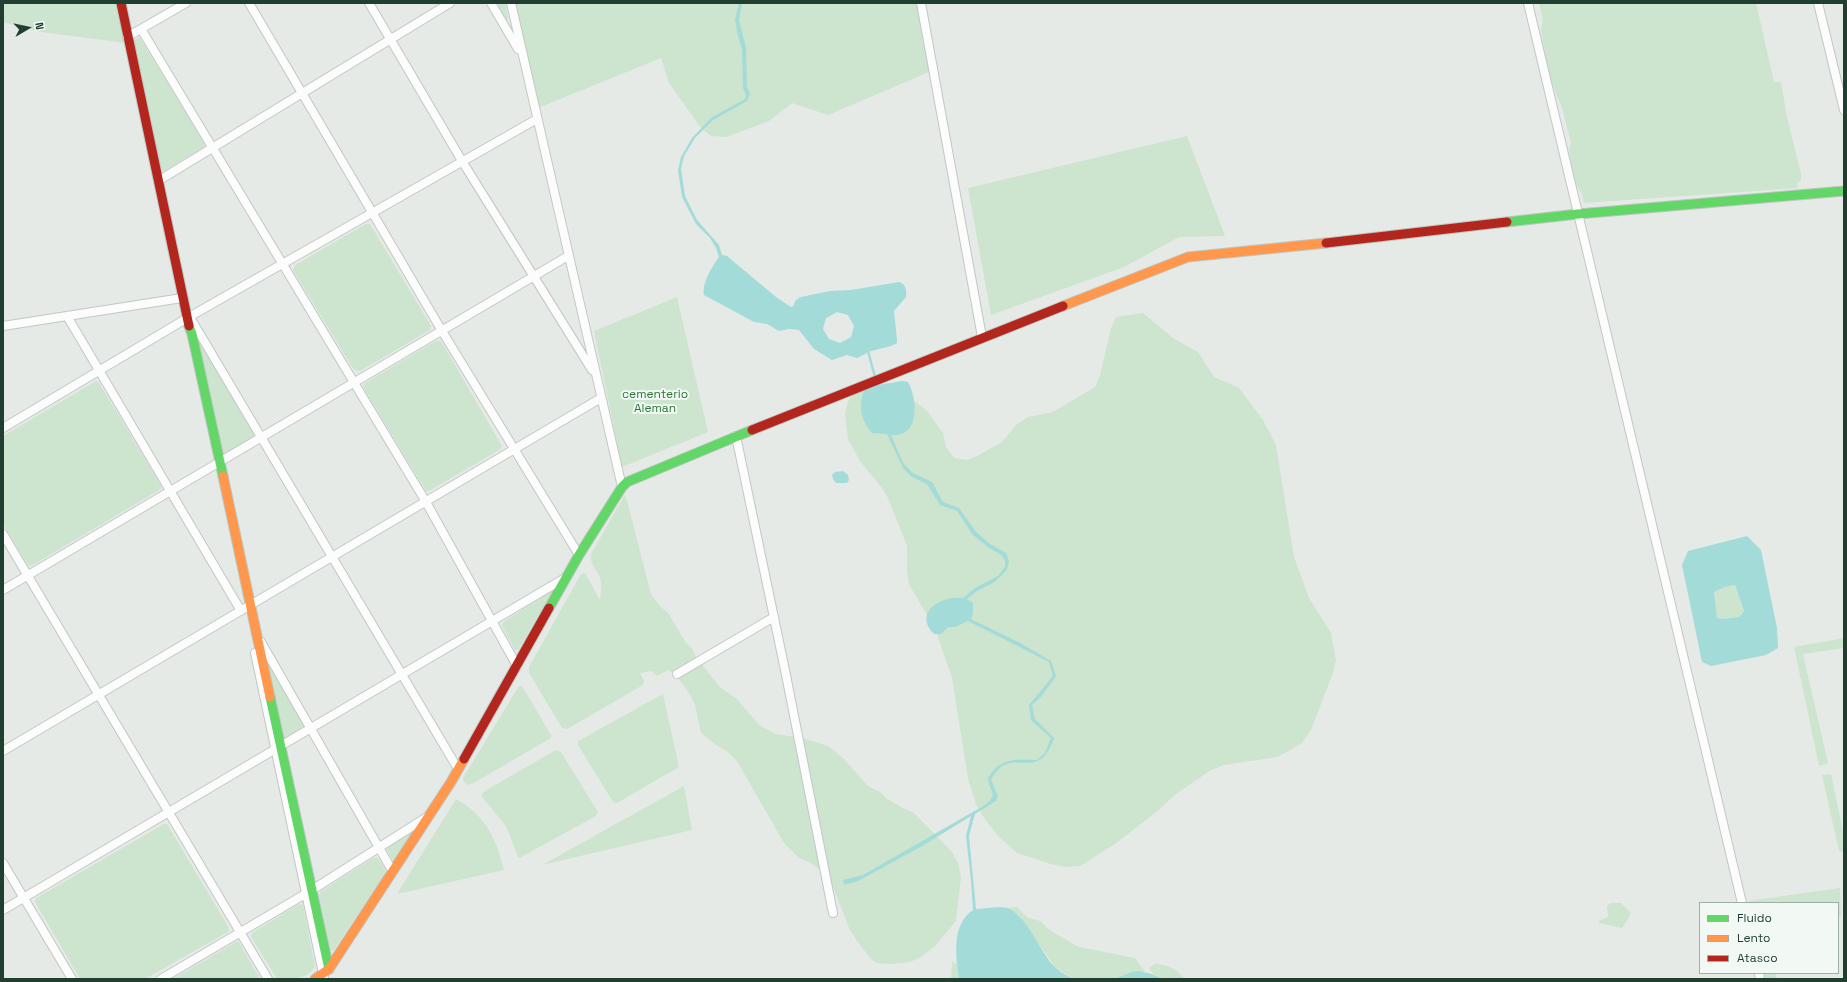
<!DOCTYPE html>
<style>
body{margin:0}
#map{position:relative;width:1847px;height:982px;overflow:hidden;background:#e5eae7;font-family:"Space Grotesk",sans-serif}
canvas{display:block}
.frame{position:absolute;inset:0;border:4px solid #213f31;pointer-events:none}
.legend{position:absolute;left:1699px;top:902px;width:140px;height:72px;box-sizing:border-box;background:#f2f9f4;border:1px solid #9eafa6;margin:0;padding:5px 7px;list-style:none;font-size:12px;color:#213f31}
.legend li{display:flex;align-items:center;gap:8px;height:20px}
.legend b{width:20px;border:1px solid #9eafa6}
.north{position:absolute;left:8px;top:8px;width:40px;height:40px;-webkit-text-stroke:3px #f2f9f4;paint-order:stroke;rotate:81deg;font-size:11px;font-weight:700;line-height:16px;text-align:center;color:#213f31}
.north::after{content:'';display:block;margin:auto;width:14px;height:18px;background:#213f31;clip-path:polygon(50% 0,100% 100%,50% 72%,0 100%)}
</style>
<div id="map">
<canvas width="1847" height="982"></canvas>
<div class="frame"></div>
<ul class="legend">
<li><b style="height:5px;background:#63d668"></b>Fluido</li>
<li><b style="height:5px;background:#ff974d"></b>Lento</li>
<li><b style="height:5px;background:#b3261e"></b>Atasco</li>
</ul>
<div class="north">N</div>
</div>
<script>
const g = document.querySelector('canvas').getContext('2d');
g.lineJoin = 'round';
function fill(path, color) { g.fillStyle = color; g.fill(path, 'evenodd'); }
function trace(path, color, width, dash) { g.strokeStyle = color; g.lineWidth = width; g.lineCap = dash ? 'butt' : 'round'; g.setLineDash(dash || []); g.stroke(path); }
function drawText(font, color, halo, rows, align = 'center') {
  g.font = font + ' "Space Grotesk",sans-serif'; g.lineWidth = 4; g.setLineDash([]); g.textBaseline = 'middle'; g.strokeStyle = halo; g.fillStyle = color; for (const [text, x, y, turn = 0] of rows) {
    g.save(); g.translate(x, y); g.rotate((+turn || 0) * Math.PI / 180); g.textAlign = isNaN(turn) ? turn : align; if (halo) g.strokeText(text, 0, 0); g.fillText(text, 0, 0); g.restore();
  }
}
fill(new Path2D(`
 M3 3H119L126 43 41 32 3 22Z
 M497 3H505L508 18 507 21Z
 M514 3H916L929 72 828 115 792 103 769 121 726 137 711 136 701 128 669 83 661 58 538 108Z
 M1539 3H1756L1774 82H1781L1787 117 1801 174V181L1797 183 1798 188 1584 203 1582 194 1572 177 1569 149 1571 143 1562 107 1557 97 1548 70 1541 29 1543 20Z
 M138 38H140L204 143V147L164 171 161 170 134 41Z
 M1187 136 1225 236 1179 237 1124 267 991 315 968 188Z
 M366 224H370L431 326 430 330 360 371 354 370 293 270 295 265Z
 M677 297 708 432 622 467 594 331Z
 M1143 313 1173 338 1198 352 1214 377 1239 388 1263 420 1276 445 1294 557 1309 598 1331 633 1336 660 1333 673 1316 717 1311 730 1301 744 1277 757 1224 765 1211 770 1176 794 1155 813 1115 844 1080 866 1066 867 1054 865 1017 853 997 835 982 815 976 804 968 779 952 678 935 629 909 584 907 571V546L888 498 882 488 860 461 848 439 845 413 848 402 854 390 866 387 879 389 905 396 916 402 927 411 943 433 946 447 954 458 967 460 979 455 1002 442 1017 424 1028 417 1053 412 1095 387 1100 375 1111 328 1116 317Z
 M195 333 255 435 254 438 223 456Z
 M436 341H441L502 446 501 449 429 491H426L363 387 365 383Z
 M96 381H98L161 486V489L31 566 28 565 3 524V436Z
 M624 496 626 497 651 594 660 606 669 614 686 643 692 648 695 655 711 676 721 688 737 699 759 725 775 734 803 738 828 746 843 758 868 786 880 792 886 798 901 807 914 813 952 852 958 863 961 877 956 921 935 946 921 957 910 962 891 964 877 963 871 959 857 941 850 930 829 877 811 863 799 858 784 843 737 761 728 752 716 745 701 733 695 705 689 693 677 676 668 670 657 676 652 671 640 673 644 681 643 685 567 729 562 728 529 673V667L581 574 585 573 600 600C601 592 602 585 600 578 597 569 589 563 591 554Z
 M1735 585 1744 611 1739 617 1722 619 1716 618 1714 592 1725 587Z
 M551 591 552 592 518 650H515L502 626 503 622Z
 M1844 638V648L1803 654 1828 763 1819 766 1794 647Z
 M267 659 304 726 284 740Z
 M519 686H522L551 735V738L472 784 468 785 464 782 463 778Z
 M663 694 679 767 617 803 613 802 578 745V741Z
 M556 750 561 752 598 812 596 816 521 857H518L506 826 482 797 483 792Z
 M1831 774 1844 836V852L1839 851 1822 775Z
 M684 786 692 830 542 865Z
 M456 799C486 816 496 838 504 870L397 894Z
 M164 824H167L229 928 228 932 145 979H80L35 902 36 898Z
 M414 830 394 862 386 848Z
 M373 858H378L385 869V873L333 951 330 949 319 895 320 892Z
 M1840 888 1841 916 1838 917V903H1749L1748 901Z
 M1610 903H1621L1630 912 1629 917 1622 928 1599 923 1598 921 1608 917 1607 907Z
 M299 904 303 905 315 966C309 980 289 979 277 979L251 937 252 933Z
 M1017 907 1027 917 1040 921 1051 931 1079 947 1135 958 1145 972 1139 971 1114 979H1073L1055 967 1023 921 1006 908Z
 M236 942H239L260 979H173Z
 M952 962 957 964 959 979H951Z
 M1155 964C1168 965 1177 968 1184 979 1171 979 1156 981 1149 968Z
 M1764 973H1775L1777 979H1765Z`), '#cde4cf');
fill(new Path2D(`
 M739 3H742L739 20 746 48 747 87 750 94 747 101 713 120 695 138 684 156 681 169 685 196 697 220 719 245 722 255 727 256 776 297 791 307 793 306 796 300 801 297 830 291 851 290 899 282C906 284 907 291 906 297L894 311 897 340V343L891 346 871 351 857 358 847 355 832 360 814 349 799 330 789 329 779 331 767 324 754 322 704 295C702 282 712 267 719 257L716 248 710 238 696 224 682 197 678 170 681 157 692 138 711 118 745 99 746 95 743 88 742 49 738 36 735 20ZM837 312 848 315 854 326 851 337 840 343 829 339 823 329 826 318Z
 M902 381 908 382C918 400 920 438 891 435L903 463 913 473 932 482 943 502 959 508 976 532 990 544 1006 553 1009 561 1007 569 1003 574 993 583 977 591 967 599 973 603V613L971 619 1022 644 1051 661 1056 676 1041 697 1032 705 1035 719 1054 738C1037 787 1011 741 991 780L998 796 996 801 975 814 969 836 976 909C984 909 999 906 1007 908 1026 915 1039 948 1051 963 1057 970 1065 975 1073 979H959C956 956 951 925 973 910L971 880 966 836 971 816 924 845 858 881 844 885 843 880 863 875 985 805C999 794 990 793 988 778 1001 757 1015 760 1037 760L1045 753 1051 738 1031 720 1029 705 1053 676 1049 662 968 621 955 627H948L941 634H934C913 613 940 595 963 598L975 588 998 576 1005 567V560L1000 554 989 548 972 534 957 511 940 505 927 484 912 477 903 468 887 434 872 433C861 422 858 405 864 391L878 385Z
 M843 471 848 475 849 480 847 483H836L833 479 832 475 835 472Z
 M1747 536 1761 550 1777 628 1778 648 1766 655 1711 666 1702 662 1682 565 1688 551ZM1735 585 1744 611 1739 617 1722 619 1717 618 1714 592 1725 587Z
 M1139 971 1152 974 1163 979H1114L1132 972Z`), '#a3dbd8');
trace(new Path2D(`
 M868 351 875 377`), '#a3dbd8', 2.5);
const street = new Path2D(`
 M249 3 442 331 579 555
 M369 3 462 161 592 370
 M491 3 518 49
 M511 3 622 487
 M921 3 982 337
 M1528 3 1742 903
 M1818 3 1844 110
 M141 29 426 502 517 666
 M127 37 186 3
 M158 181 450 3
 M67 316 241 611
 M191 319 458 769
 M3 326 182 298
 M3 428 189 317 537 119
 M736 436 786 675 833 913
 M3 534 268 979
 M3 590 568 256
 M261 642 393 872
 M255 653 324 978
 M677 674 774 617
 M3 751 601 398
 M3 863 72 979
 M3 910 565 578
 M1759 973 1760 979
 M161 979 312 890 427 817`);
const fast = new Path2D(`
 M1507 222 1578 214 1844 191
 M189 326 192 334 223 476
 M549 608 579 555 622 487 627 482 752 430
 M270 697 329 969`);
const slow = new Path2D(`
 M1063 306 1188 257 1326 243
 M223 476 270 697
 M315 979 329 969 451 782 464 759`);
const jam = new Path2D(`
 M121 3 189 326
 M1326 243 1507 222
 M752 430 1063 306
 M464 759 549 608`);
trace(street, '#c2c7c4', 10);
trace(fast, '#bec6c2', 11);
trace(slow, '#bec6c2', 11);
trace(jam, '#bec6c2', 11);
trace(street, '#fbfcfb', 8);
trace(fast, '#63d668', 9);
trace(slow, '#ff974d', 9);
trace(jam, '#b3261e', 9);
drawText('12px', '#297738', '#f2f9f4', [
 ["cementerio",655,395],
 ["Aleman",655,409]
]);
</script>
